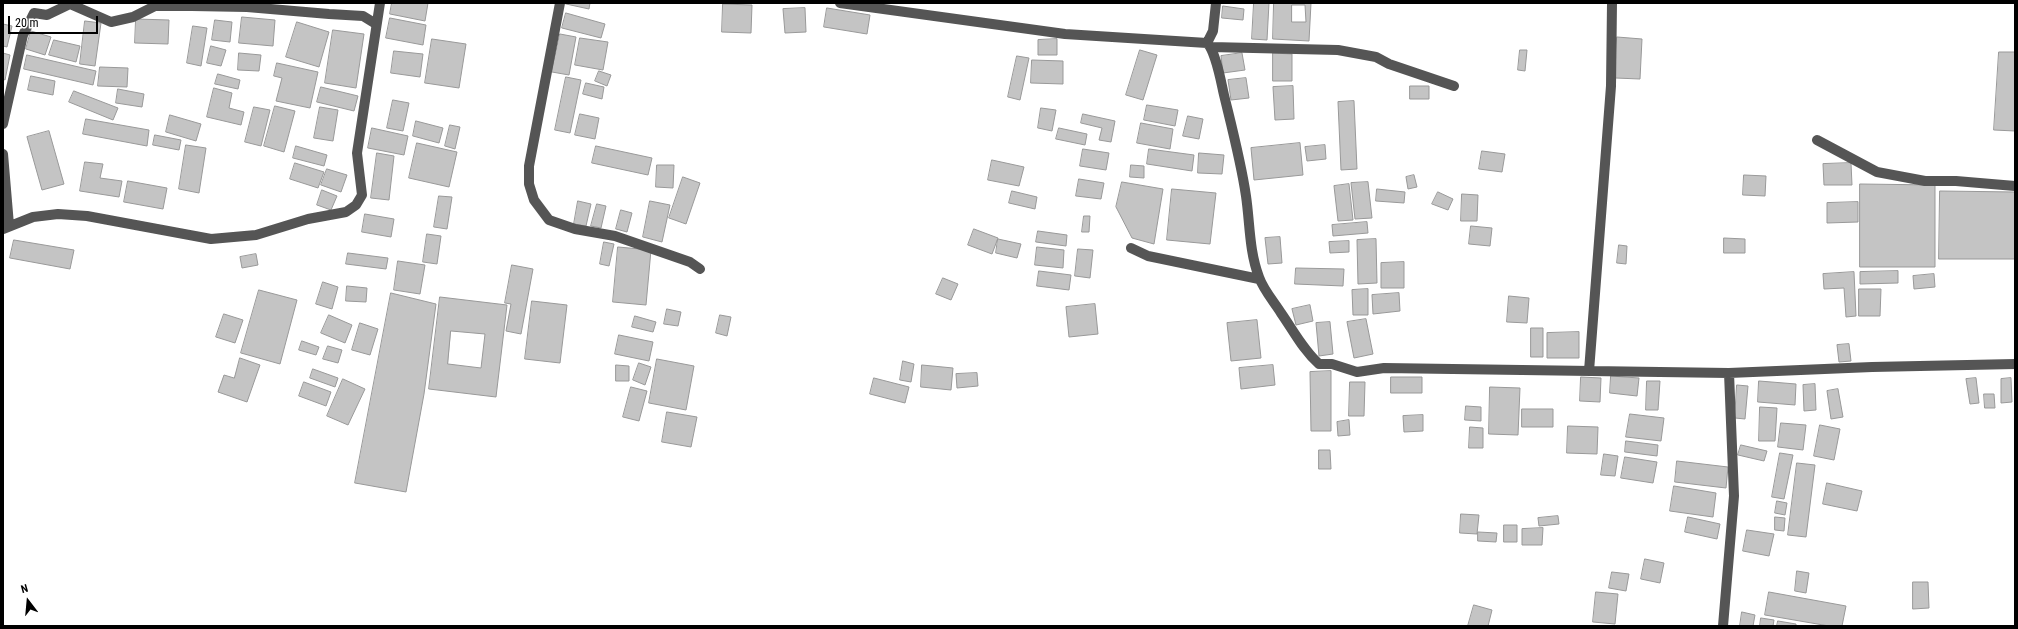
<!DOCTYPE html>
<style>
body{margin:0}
#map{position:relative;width:2018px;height:629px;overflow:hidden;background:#fff;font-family:"Roboto Condensed",sans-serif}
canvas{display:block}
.frame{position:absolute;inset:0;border:4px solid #000;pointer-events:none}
.north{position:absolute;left:8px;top:581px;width:40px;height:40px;-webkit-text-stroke:3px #fff;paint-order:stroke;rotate:344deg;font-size:11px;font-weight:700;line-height:16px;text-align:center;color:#000}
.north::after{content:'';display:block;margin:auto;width:14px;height:18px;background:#000;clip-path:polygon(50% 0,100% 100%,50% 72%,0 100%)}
.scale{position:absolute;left:8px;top:16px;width:90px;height:18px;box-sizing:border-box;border:2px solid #000;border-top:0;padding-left:5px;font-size:12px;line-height:14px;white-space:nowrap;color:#000;-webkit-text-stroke:3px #fff;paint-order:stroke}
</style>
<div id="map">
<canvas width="2018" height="629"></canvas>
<div class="frame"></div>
<div class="north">N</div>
<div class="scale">20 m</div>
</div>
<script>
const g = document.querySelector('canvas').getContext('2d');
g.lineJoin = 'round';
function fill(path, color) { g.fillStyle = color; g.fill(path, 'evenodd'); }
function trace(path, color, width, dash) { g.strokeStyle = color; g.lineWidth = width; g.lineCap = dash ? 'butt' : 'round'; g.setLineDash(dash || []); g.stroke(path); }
const building = new Path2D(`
 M392 3H428L425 21 390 14Z
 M567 3H590L589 9 566 4Z
 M1254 3H1269L1267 40 1252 39Z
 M1274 3H1311L1309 41 1273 39ZM1292 5H1305L1306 22H1292Z
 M723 4 752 5 751 33 722 32Z
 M1223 6 1244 9 1243 20 1222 18Z
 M805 8 806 32 785 33 783 9Z
 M827 8 870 15 867 34 824 27Z
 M566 13 605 24 601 38 562 28Z
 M242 17 275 20 273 46 239 43Z
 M390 18 426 25 423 45 386 38Z
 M136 19 169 20 168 44 135 43Z
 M215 20 232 22 230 42 212 40Z
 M85 21 101 23 95 66 80 64Z
 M297 22 329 32 319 67 286 57Z
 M3 24 12 26 7 47 3 46Z
 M193 26 207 28 201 66 187 63Z
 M333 30 364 34 356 88 325 83Z
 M31 31 51 37 45 55 26 49Z
 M560 34 576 37 569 75 552 72Z
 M1617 37 1642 39 1640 79 1615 78Z
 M580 38 608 42 603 70 575 65Z
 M432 39 466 44 459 88 425 83Z
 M1057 39V55H1038V40Z
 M54 40 80 46 76 62 49 55Z
 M211 46 226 50 221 66 207 63Z
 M1140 50 1157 55 1143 100 1126 95Z
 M1520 50H1527L1525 71 1518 70Z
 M394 51 423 54 420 77 391 73Z
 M1999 52H2015V131L1994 130Z
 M3 53 10 55 5 80 3 79Z
 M239 53 261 55 259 71 238 70Z
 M1242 53 1245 70 1223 73 1221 56Z
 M1273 53 1292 54V81H1273Z
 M27 55 96 71 93 85 24 69Z
 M1017 56 1029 58 1020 100 1008 97Z
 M1032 60 1063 61V84L1031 83Z
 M277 63 318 72 310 108 276 101 282 78 274 76Z
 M100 67 128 68 127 87 98 86Z
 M599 71 611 75 607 86 595 81Z
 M218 74 240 80 238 89 215 84Z
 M31 76 55 81 53 95 28 90Z
 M566 77 581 80 570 133 555 130Z
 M1246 78 1249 98 1231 100 1228 80Z
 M586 83 604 87 602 99 583 94Z
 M1293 86 1294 119 1275 120 1273 87Z
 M1410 86H1429V99H1410Z
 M321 87 358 96 354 111 317 102Z
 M214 88 232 93 229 108 244 112 241 125 207 117Z
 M118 89 144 94 142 107 116 103Z
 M74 91 118 108 113 120 69 102Z
 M393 100 409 103 403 131 387 128Z
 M1354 101 1357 169 1341 170 1338 102Z
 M1147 105 1178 110 1175 126 1144 120Z
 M275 106 295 111 284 152 264 146Z
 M254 107 270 110 261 146 245 142Z
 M320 107 338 110 333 141 314 138Z
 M1041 108 1056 110 1052 131 1038 128Z
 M580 114 599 118 595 139 575 135Z
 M1083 114 1115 121 1111 142 1099 140 1102 128 1081 123Z
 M170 115 201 124 196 141 166 132Z
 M1188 116 1203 119 1199 139 1183 136Z
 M86 119 149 130 147 146 83 134Z
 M416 121 443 128 439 143 413 136Z
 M1141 123 1173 129 1170 149 1137 143Z
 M450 125 460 127 455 149 445 146Z
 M372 128 408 136 404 155 368 148Z
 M1059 128 1087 134 1085 145 1056 139Z
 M49 131 64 184 42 190 27 137Z
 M155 135 181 140 179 150 153 145Z
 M417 143 457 152 449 187 409 178Z
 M1300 143 1303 175 1254 180 1251 148Z
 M186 145 206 148 199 193 179 189Z
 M1325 145 1326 159 1307 161 1305 147Z
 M296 146 327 155 324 166 293 158Z
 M596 146 652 158 648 175 592 163Z
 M1083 149 1109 153 1106 170 1080 166Z
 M1149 149 1194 155 1192 171 1147 164Z
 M1482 151 1505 154 1502 172 1479 169Z
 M377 153 394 156 389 200 371 198Z
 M1199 153 1224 155 1222 174 1198 173Z
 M992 160 1024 167 1019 186 988 180Z
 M85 162 103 164 100 178 122 181 119 197 80 191Z
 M295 163 324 172 318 188 290 179Z
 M1851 163 1852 185H1824L1823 164Z
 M657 165H674L673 188 656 187Z
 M1131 165 1144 166V178L1130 177Z
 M327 169 347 175 341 192 321 185Z
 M1414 175 1417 187 1408 189 1406 177Z
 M1744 175 1766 176 1765 196 1743 195Z
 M683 177 700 183 686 224 669 218Z
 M1079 179 1104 183 1101 199 1076 196Z
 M128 181 167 188 163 209 124 202Z
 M1122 182 1163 189 1154 244 1132 238 1116 207Z
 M1368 182 1372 218 1355 219 1351 183Z
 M1349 184 1353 220 1338 221 1334 186Z
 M1860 184 1935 185V267H1860Z
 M1172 189 1216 193 1210 244 1167 240Z
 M1377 189 1405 192 1404 203 1376 201Z
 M322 190 337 196 331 210 317 205Z
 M1012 191 1037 197 1035 209 1009 203Z
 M1940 191 2015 192V259H1939Z
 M1438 192 1453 199 1448 210 1432 204Z
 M1462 194 1478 195 1477 221H1461Z
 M439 196 452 197 447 229 434 227Z
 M578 201 591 204 586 226 574 224Z
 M650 201 670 205 662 242 643 237Z
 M1858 202V222L1827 223V203Z
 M597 204 606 206 601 228 591 226Z
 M621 210 632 213 627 232 616 229Z
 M365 214 394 219 391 237 362 232Z
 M1084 216H1090L1089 232H1082Z
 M1367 222 1368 233 1333 236 1332 225Z
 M1471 226 1492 228 1490 246 1469 244Z
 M974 229 998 238 992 254 968 245Z
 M1038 231 1067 235 1066 246 1036 242Z
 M427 234 441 236 437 264 423 262Z
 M1280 237 1282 263 1268 264 1265 238Z
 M1724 238 1745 239V253H1724Z
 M998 239 1021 244 1017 258 996 253Z
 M1376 239 1377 283 1358 284 1357 240Z
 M14 240 74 250 70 269 10 258Z
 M1349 241V252L1330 253 1329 242Z
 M604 242 614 244 609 266 600 264Z
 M1619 245 1627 246 1626 264 1617 263Z
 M618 247 651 250 646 305 613 302Z
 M1037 247 1064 250 1063 268 1035 265Z
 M1078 249 1093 250 1090 278 1075 276Z
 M348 253 388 258 386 269 346 264Z
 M256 254 258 265 242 268 240 257Z
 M398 261 425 265 420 294 394 290Z
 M1404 262V288H1381V263Z
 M512 265 533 269 521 334 506 331 511 304 505 303Z
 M1296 268 1344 269 1343 286 1295 284Z
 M1039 271 1071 275 1069 290 1037 286Z
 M1898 271V283L1860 284V272Z
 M1854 272 1856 316 1846 317 1844 288 1824 289 1823 274Z
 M1934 274 1935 287 1914 289 1913 276Z
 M943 278 958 284 951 300 936 294Z
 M323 282 338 287 332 309 316 304Z
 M347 286 367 288 366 302 346 301Z
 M1368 289V315H1353L1352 290Z
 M1859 289H1881L1880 316H1859Z
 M259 290 297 300 280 364 241 353Z
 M391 293 436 304 424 394 406 492 355 483Z
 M1399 293 1400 311 1373 314 1372 295Z
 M1509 296 1529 298 1527 323 1507 322Z
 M440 297 507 305 496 397 429 389ZM451 331 485 334 481 368 448 364Z
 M532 301 567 305 560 363 525 359Z
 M1095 304 1098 334 1069 337 1066 307Z
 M1310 305 1313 321 1296 325 1292 309Z
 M667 309 681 312 678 326 664 324Z
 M224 314 243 320 235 343 216 337Z
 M329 315 352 325 345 343 321 333Z
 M720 315 731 317 727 336 716 333Z
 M635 316 656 322 653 332 632 327Z
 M1366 319 1373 354 1354 358 1347 322Z
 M1257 320 1261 358 1231 361 1227 323Z
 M1330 322 1333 354 1319 356 1316 323Z
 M360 323 378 329 370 355 352 350Z
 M1531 328H1543V357H1531Z
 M1579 332V358H1547V333Z
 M619 335 653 342 649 361 615 354Z
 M302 341 319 347 316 355 299 350Z
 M1849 344 1851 361 1839 362 1837 345Z
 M328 346 342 350 338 363 323 359Z
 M240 358 260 365 247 402 218 392 224 375 234 378Z
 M657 359 694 366 686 410 649 403Z
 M903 361 914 364 911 382 900 380Z
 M639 363 651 367 645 385 633 380Z
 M616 365 629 366V381H616Z
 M922 365 953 368 951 390 921 387Z
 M1273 365 1275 385 1241 389 1239 368Z
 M313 369 338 378 335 387 310 378Z
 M1331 371V431H1311L1310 372Z
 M977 373 978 386 957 388 956 374Z
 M1611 376 1639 378 1637 396 1610 393Z
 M1391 377H1422V393H1391Z
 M1581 377 1601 378 1600 402 1580 401Z
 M874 378 909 387 905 403 870 394Z
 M1976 378 1979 403 1970 404 1966 379Z
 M2011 378 2012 402 2001 403V379Z
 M343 379 365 389 348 425 327 416Z
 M1647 381H1660L1658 410H1646Z
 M1759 381 1796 384 1795 405 1758 402Z
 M304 382 331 392 326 406 299 396Z
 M1350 382H1365L1364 416H1349Z
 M1815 384 1816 410 1804 411 1803 385Z
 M1737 385 1748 386 1745 419 1735 418Z
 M631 387 647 391 639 421 623 417Z
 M1490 387 1520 388 1518 435 1489 434Z
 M1838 389 1843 417 1831 419 1827 391Z
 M1984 394H1994L1995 408H1985Z
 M1466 406 1481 407V421L1465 420Z
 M1760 407 1777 408 1775 441H1759Z
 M1522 409H1553V427H1522Z
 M667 412 697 417 691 447 662 442Z
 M1630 414 1664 418 1661 441 1626 437Z
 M1423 415V431L1404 432 1403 416Z
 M1349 420 1350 435 1338 436 1337 422Z
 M1781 423 1806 425 1803 450 1778 447Z
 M1820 425 1840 429 1834 460 1814 456Z
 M1568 426 1598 427 1597 454 1567 453Z
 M1470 427 1483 428V448H1469Z
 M1626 441 1658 445 1657 456 1625 452Z
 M1741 445 1767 451 1764 461 1738 455Z
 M1319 450H1330L1331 469H1319Z
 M1780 453 1793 455 1784 499 1772 497Z
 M1604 454 1618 456 1615 476 1601 475Z
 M1625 457 1657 462 1653 483 1621 478Z
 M1677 461 1728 467 1726 488 1675 482Z
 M1797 463 1815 465 1806 537 1788 535Z
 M1827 483 1862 491 1857 511 1823 504Z
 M1674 486 1716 493 1713 517 1670 511Z
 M1777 501 1787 503 1785 515 1775 513Z
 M1461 514 1479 515 1477 534 1460 533Z
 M1558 516 1559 524 1539 526 1538 518Z
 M1688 517 1720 524 1717 539 1685 532Z
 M1775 517 1785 518 1784 531 1775 530Z
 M1504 525H1517V542H1504Z
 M1543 528 1542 545H1522V529Z
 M1747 530 1774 534 1769 556 1743 551Z
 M1478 532 1497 533 1496 542 1478 541Z
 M1645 559 1664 563 1660 583 1641 579Z
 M1797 571 1809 573 1806 593 1795 591Z
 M1612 572 1629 574 1626 591 1609 588Z
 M1913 582H1928L1929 608 1913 609Z
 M1596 592 1618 594 1615 624 1593 622Z
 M1769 592 1846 606 1842 626H1829L1765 615Z
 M1474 605 1492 610 1488 626H1468Z
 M1742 612 1755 615 1753 626H1740Z
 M1761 618 1774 620 1773 626H1760Z
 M1778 621 1796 624V626H1777Z`);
fill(building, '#c4c4c4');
trace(building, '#999', 1);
trace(new Path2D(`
 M560 3 529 166V184L534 200 549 220 575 229 615 236 690 262 700 269
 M840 3 1065 34 1207 43
 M1216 3 1213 31 1207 43C1216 52 1221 82 1224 95 1232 128 1241 162 1246 196 1250 223 1249 251 1259 277 1263 289 1274 302 1281 313 1293 330 1303 350 1319 364H1332L1357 372 1384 368 1729 373 1872 367 2015 364
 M70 4 111 22 133 17 155 6H192L247 7 329 14 363 16 376 24
 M1211 47 1338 50 1376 57 1389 64 1454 86
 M3 124 23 35 34 13 47 15 72 3
 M1817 140 1877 172 1925 181H1956L2015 186
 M3 154 9 225
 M3 229 33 217 58 214 87 216 211 239 256 235 308 219 346 212 356 205 362 195 357 153 380 3
 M1131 248 1148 256 1259 279
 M1589 371 1611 86 1612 3
 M1723 626 1734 496 1729 373`), '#555', 10);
</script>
